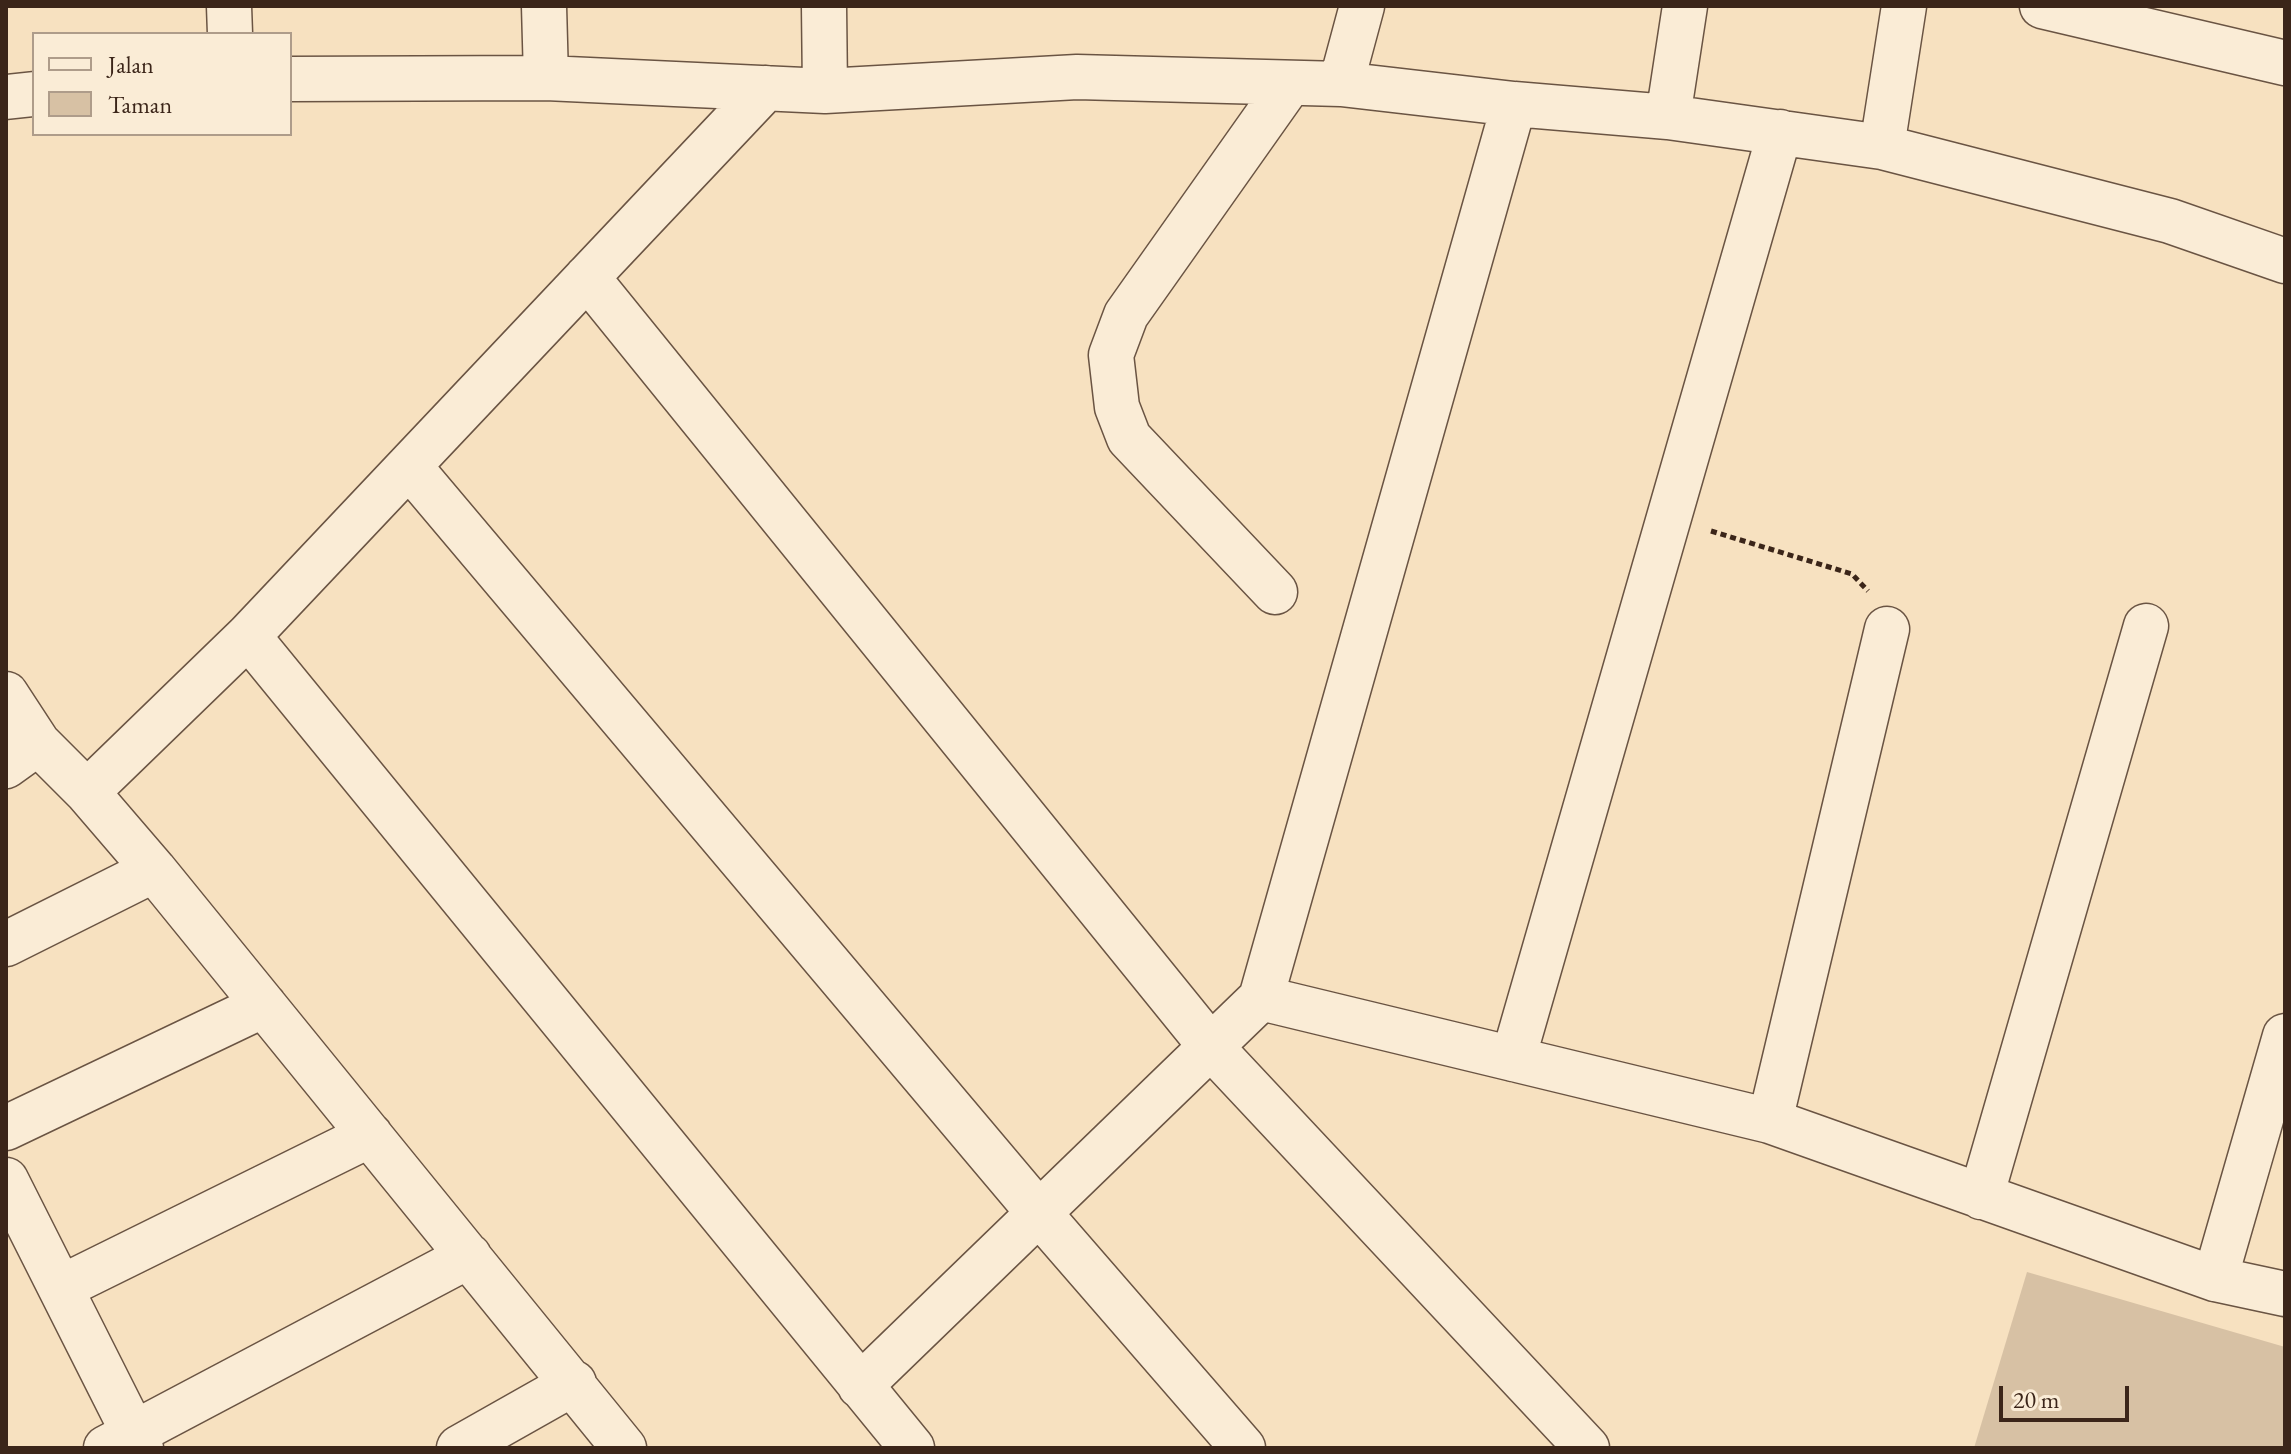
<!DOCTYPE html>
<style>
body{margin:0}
#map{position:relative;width:2291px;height:1454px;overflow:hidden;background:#f7e1c0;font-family:"EB Garamond",serif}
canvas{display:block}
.frame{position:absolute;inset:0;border:8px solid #3b2519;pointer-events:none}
.legend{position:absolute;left:32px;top:32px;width:260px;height:104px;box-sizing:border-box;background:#faecd6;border:2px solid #ae9c8a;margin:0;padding:10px 14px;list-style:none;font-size:24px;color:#3b2519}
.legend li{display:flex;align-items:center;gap:16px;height:40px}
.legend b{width:40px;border:2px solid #ae9c8a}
.scale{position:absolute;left:1999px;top:1386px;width:130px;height:36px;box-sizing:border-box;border:4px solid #3b2519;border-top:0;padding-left:10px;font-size:24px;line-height:28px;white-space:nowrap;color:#3b2519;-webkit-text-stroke:6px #faecd6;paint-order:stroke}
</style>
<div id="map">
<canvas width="2291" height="1454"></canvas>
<div class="frame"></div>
<ul class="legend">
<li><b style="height:10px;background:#faecd6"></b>Jalan</li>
<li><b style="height:22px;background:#d7c1a4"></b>Taman</li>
</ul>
<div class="scale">20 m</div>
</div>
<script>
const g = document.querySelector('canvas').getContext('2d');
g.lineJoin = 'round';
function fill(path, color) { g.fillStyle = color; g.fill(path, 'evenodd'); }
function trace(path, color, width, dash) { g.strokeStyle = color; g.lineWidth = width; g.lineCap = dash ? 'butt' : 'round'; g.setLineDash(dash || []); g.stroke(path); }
fill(new Path2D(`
 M2027 1272 2285 1347V1448H1974Z`), '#d7c1a4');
const minor = new Path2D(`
 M229 6 230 34
 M544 6 546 78
 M824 6 825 91
 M2042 6 2285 63
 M290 79 546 78 825 91 1077 77 1341 84 1514 104 1668 117 1882 147 2170 221 2285 261
 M1341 84 1362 6
 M6 97 34 94
 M1668 117 1685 6
 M1882 147 1904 6
 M587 277 1212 1048 1587 1448
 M409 466 1039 1213 1243 1448
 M1275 592 1129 438 1117 407 1111 355 1126 315 1290 83
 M248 636 912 1448
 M6 694 38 743
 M6 766 38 743 87 792 154 870 624 1448
 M87 792 248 636 766 88
 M6 944 154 870
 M1261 998 1770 1121 2215 1279 2285 1294
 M1513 1059 1780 132
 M1770 1121 1887 629
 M6 1128 264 1005
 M6 1180 141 1448
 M1981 1197 2146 626
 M2215 1279 2285 1036
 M62 1287 370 1135
 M860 1386 1261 998 1514 104
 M106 1448 469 1256
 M459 1448 574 1383`);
trace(minor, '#6a5443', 47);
trace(new Path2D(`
 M1711 531 1852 574 1868 591`), '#3b2519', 5, [6, 4]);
trace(minor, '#faecd6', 44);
</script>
